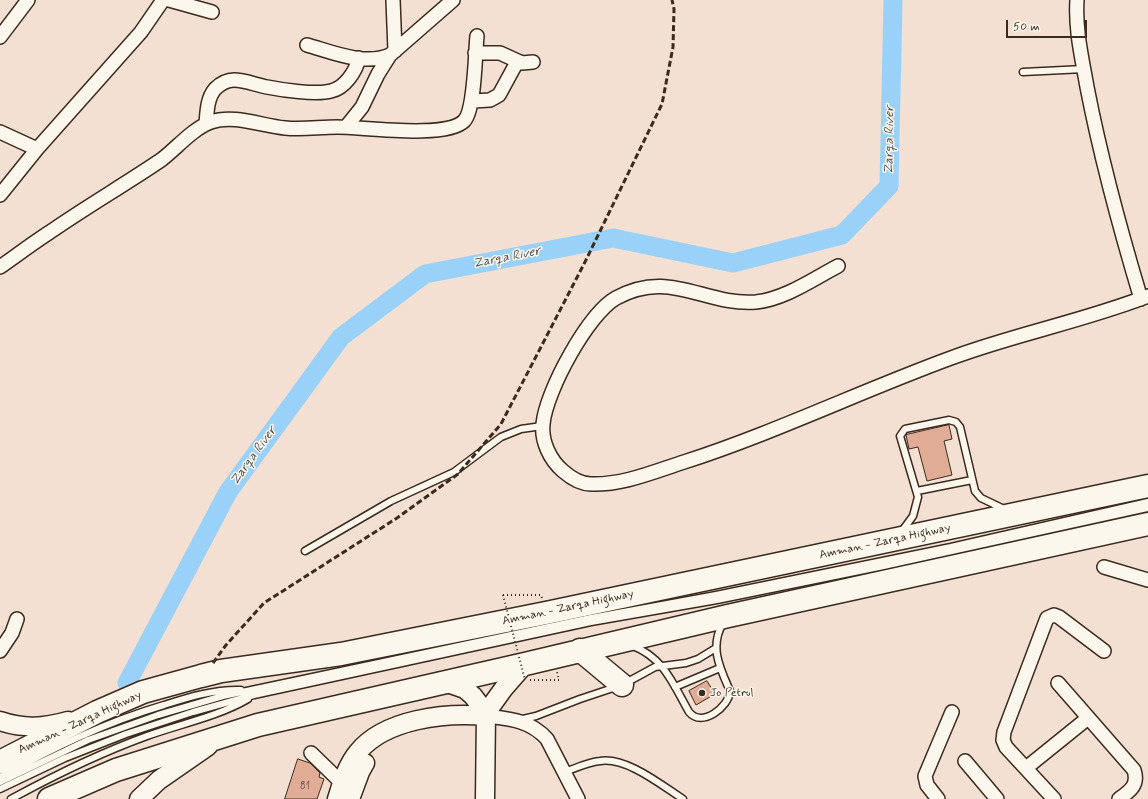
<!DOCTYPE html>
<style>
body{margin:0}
#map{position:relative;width:1148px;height:799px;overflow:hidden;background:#f3e0d2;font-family:Mynerve,sans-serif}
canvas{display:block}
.scale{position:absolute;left:1006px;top:20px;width:81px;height:18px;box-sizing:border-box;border:2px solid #3b2a1e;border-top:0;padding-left:5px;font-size:12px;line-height:14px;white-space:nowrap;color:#3b2a1e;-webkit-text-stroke:3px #fbf7ec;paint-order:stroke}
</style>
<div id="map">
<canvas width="1148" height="799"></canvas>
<div class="scale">50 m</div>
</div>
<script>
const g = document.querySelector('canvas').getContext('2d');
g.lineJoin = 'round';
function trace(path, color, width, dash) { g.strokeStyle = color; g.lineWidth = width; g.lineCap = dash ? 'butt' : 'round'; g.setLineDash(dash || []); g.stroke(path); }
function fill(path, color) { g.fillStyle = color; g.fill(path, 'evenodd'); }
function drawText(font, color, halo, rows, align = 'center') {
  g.font = font + ' Mynerve,sans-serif'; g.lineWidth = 3; g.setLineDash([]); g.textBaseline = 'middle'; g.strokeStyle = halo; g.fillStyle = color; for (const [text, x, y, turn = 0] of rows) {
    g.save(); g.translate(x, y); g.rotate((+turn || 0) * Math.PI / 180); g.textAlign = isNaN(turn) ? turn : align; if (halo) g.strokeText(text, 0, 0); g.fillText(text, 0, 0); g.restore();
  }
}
trace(new Path2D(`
 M127 683 228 492 341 337 425 274 613 238 733 263 842 235 889 186 893 0`), '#9ad1f9', 19);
const building = new Path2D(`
 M949 425 952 439 944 441 952 475 927 481 918 447 909 449 906 435Z
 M707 681 715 694 696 705 689 691Z
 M298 759 310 763 320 773 319 777 324 779 317 799H285Z`);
fill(building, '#e1ac95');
trace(building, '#3b2a1e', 1);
const lane = new Path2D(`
 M1023 72 1084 69
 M917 491 972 480
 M902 531 913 516 918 497 900 436 905 429 949 420 956 422 960 427 975 491 981 498 1004 509
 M305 551 391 501 454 472 501 437 521 429 542 426
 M633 646C664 658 673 684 689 712 702 728 729 707 730 691 720 668 709 647 723 623
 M675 687 720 668
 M523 719 536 716 580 699 622 685 655 667 686 663 698 659 716 648
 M565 772C576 768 588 762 600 761 627 757 661 785 683 799
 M0 777C53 748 106 722 164 705 189 697 215 689 241 690
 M0 782 88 740 158 715 223 696 591 618 716 595 951 547 1148 502
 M0 789 65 758 126 734 193 712 254 695 591 622 717 600 879 567 1148 508
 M11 799C55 775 100 753 147 736 180 724 217 717 248 699`);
const street = new Path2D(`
 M169 0 212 12
 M393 0 395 51
 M1077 0C1075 30 1082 58 1087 87 1101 159 1120 229 1141 299
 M0 37 28 0
 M307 45C332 52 364 66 390 55
 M475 53H500L522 63 533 62
 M473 101 490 100 499 95 517 62
 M206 124C207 113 207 98 215 89 220 84 227 80 234 80 245 80 256 85 267 87 282 90 316 95 331 91 345 88 356 71 359 58
 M346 127 362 107 378 74 390 55 453 0
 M0 132 37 149
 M0 195 37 149 141 32 163 0
 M838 266C813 279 785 299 756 302 704 306 670 268 616 298 588 314 546 391 543 424 541 441 550 460 563 471 571 478 581 484 591 484 623 485 653 472 684 462 774 433 861 391 951 358 1015 334 1084 321 1148 296
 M0 267C17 255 33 243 50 232 86 207 124 185 161 160 177 148 192 129 211 122 234 114 262 126 285 128 303 130 319 127 337 127 364 127 446 139 464 121 475 110 475 54 477 36
 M1104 567 1148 580
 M0 651 12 633 17 619
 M1058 683 1134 770C1139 785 1130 791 1119 799
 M486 716C510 719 530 720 547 739L578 799
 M311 753 347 788
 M965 761 997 799
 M1026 768 1088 718
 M938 799 927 785 925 776 952 712
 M1054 799 1006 747 1003 740 1004 732 1047 618 1054 615 1059 617 1104 651`);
const secondary = new Path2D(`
 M445 682 465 689 473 696 486 713 485 799
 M486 713 504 688 525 664
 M0 721C23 729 44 728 68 721
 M139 799 159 780 208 746
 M337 799C342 783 347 765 358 752 385 719 446 712 486 716
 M350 799 360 772 365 763`);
const highway = new Path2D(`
 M580 650 622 685
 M0 762 97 712 143 692 201 676 221 671 341 654 546 613 1148 486
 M49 799 116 770 258 725 525 664 728 616 1148 524`);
trace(lane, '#3b2a1e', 9);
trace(street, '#3b2a1e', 16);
trace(secondary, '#3b2a1e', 21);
trace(highway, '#3b2a1e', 25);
trace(new Path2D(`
 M503 595H541L542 598
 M530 680H559L557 672`), '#3b2a1e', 2, [1, 3]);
trace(lane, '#fbf7ec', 6);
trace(street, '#fbf7ec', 13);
trace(secondary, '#fbf7ec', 18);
trace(highway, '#fbf7ec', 22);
trace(new Path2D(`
 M213 663 226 645 264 603 397 518 458 474 501 424 585 262 662 104 673 47 674 9 672 0`), '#3b2a1e', 3, [6, 3]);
trace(new Path2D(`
 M503 595 525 680`), '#3b2a1e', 2, [1, 3]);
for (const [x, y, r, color] of [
 [702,693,4,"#3b2a1e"]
]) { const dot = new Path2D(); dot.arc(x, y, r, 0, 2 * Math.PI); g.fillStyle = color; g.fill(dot); trace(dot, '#fbf7ec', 1.5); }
drawText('10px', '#644a3c', null, [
 ["81",305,787]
]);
drawText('12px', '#3b2a1e', '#fbf7ec', [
 ["Amman - Zarqa Highway",885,542,-12],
 ["Amman - Zarqa Highway",568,608,-12],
 ["Amman - Zarqa Highway",80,723,-25]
]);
drawText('12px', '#3b2a1e', '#fbf7ec', [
 ["Jo Petrol",710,693]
], 'left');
drawText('italic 13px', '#535455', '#fbf7ec', [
 ["Zarqa River",890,140,-89],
 ["Zarqa River",507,258,-11],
 ["Zarqa River",254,456,-54]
]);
</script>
